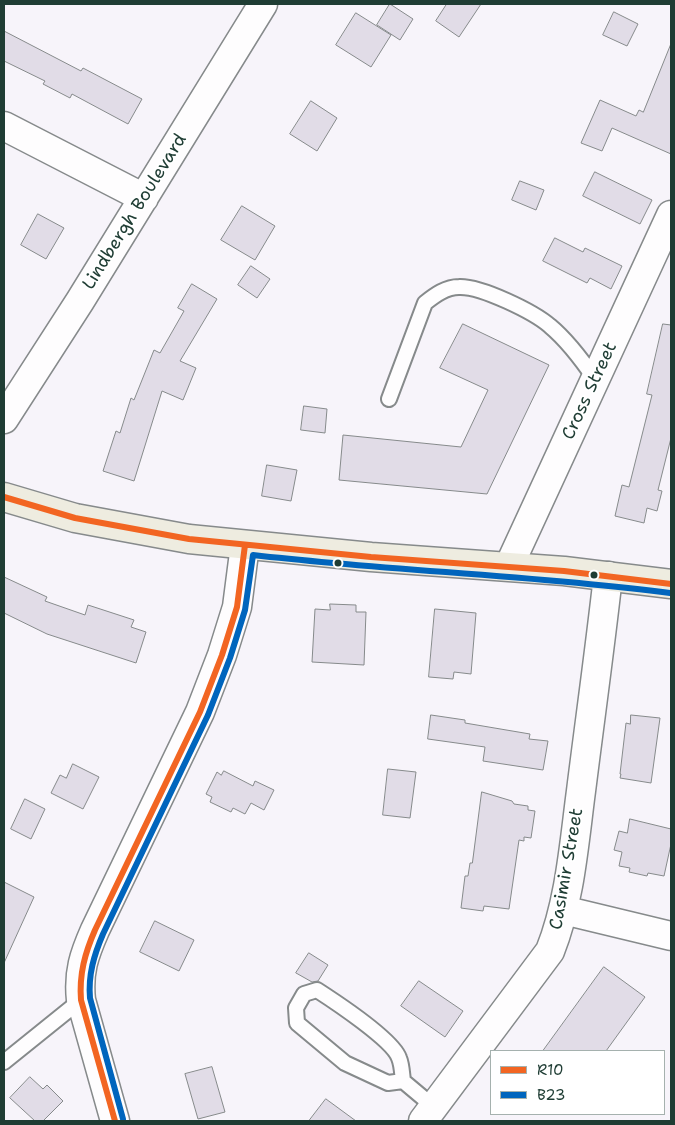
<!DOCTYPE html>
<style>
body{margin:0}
#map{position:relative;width:675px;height:1125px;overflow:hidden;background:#f7f4fa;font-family:"Shantell Sans",sans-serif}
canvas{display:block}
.frame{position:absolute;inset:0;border:5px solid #1f3d34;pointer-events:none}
.legend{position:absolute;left:490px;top:1050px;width:175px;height:65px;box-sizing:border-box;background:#fff;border:1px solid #a5b1ae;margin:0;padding:6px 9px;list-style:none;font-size:15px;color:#1f3d34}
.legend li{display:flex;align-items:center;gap:10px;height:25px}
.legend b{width:25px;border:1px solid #a5b1ae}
</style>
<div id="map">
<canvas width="675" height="1125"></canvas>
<div class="frame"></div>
<ul class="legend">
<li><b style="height:6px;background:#f26522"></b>R10</li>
<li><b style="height:6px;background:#0065bd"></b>B23</li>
</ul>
</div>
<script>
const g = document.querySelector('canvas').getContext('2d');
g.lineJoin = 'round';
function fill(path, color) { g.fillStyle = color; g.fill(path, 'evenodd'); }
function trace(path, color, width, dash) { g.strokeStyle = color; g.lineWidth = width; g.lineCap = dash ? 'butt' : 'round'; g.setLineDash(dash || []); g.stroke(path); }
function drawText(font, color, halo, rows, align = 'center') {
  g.font = font + ' "Shantell Sans",sans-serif'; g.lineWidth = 4; g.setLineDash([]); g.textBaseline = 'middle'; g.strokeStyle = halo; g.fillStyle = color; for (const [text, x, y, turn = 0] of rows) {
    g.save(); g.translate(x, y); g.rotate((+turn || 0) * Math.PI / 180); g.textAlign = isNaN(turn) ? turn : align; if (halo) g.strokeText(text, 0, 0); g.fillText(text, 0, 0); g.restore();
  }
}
const building = new Path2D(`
 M390 4 413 19 400 40 377 25Z
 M447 4H481L459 37 436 21Z
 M614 12 638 24 627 46 603 35Z
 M356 13 391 35 371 67 336 45Z
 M4 31 81 71 83 68 142 99 128 124 72 94 70 98 43 84 45 81 4 61Z
 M671 44V154L612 128 602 151 581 143 600 100 636 116 639 110 643 112Z
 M311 101 337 118 317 151 290 134Z
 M595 172 652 200 640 224 583 196Z
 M520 181 544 190 536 210 512 200Z
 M242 206 275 226 255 260 221 240Z
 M38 214 64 228 46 259 21 245Z
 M555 238 583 252 585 248 622 266 611 289 590 278 587 283 543 261Z
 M251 266 270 279 257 298 238 285Z
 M192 284 217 299 180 361 196 368 183 400 162 391 134 481 103 471 116 431 120 433 131 398 134 400 154 350 160 353 184 311 178 308Z
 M463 324 549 365 487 494 339 480 343 435 461 447 488 390 440 368Z
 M663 324 671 325V438L658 490 662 491 657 511 647 508 644 523 615 516 622 485 629 487 652 395 647 394Z
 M304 406 327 409 325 433 301 430Z
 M267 465 297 470 291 501 262 496Z
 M4 577 47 597 45 601 85 615 88 605 134 620 131 627 146 632 136 663 47 634 4 613Z
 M330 604 356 605V612H366L364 665 312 662 315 609 330 610Z
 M435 609 476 613 471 674 454 672 453 679 429 677Z
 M431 715 465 720V723L530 734 529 739 548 741 543 770 483 761 485 747 428 739Z
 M631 715 660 718 651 783 620 778 621 774H620L626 723 630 724Z
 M73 764 99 777 83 809 51 793 60 775 66 778Z
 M388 769 416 772 410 818 383 815Z
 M224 771 253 786 255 781 274 790 264 810 251 803 245 814 233 808 231 812 210 802 212 797 206 794 217 772 221 775Z
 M482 792 512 801 514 804 528 806V810L535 811 531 838 524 837V841L519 840 509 909 484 906 483 911 461 908 465 876H468L470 863H472Z
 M25 799 45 809 31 839 11 829Z
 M630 819 671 829V844L664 876 648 873 647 876 629 872 630 868 619 866 622 852 614 850 619 831 627 833Z
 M4 882 34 897 4 963Z
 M155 921 194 940 179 971 140 952Z
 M309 953 328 965 318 981 312 982 296 973Z
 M604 967 645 997 606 1051H543Z
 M419 981 463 1011 445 1037 401 1006Z
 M212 1067 225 1112 198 1119 185 1074Z
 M30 1077 43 1089 47 1085 63 1101 43 1121H35L10 1098Z
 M326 1099 356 1121H309Z`);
fill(building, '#e1dce7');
trace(building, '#868a8b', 1);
const service = new Path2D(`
 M389 399 425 303C435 295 446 287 459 287 481 286 534 312 550 326 568 341 582 360 595 379
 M4 1062 81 1000
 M403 1081 388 1083 345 1063 297 1023 296 1008 304 994 317 990C334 1001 393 1040 399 1058 402 1065 402 1074 403 1081L434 1107`);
const minor = new Path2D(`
 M4 126 144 198
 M4 419 80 301 263 4
 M509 566 671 215
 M563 910 671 936
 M423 1121 550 951C570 901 574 844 581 791 590 719 600 648 608 576`);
const tertiary = new Path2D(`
 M115 1121 81 1000C78 972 84 955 95 930L200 712 222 655 237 607 245 545`);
const primary = new Path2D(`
 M4 497 75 518 189 539 371 557 564 571 671 584`);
trace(service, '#868a8b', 18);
trace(minor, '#868a8b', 31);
trace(tertiary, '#868a8b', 31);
trace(primary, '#868a8b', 31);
trace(service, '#fefdfe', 14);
trace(minor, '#fefdfe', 28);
trace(tertiary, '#fefdfe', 28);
trace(primary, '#eeece0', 28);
trace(new Path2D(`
 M4 497 75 518 189 539 371 557 564 571 671 584
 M115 1121 81 1000C79 974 85 953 95 930L200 712 222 655 237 607 245 545`), '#f26522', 6);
trace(new Path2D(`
 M123 1119 90 998C88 975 94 955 103 934L208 715 230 658 245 610 253 555C391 571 531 575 670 593`), '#0065bd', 6);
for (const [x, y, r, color] of [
 [338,563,4.5,"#1f3d34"],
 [594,575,4.5,"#1f3d34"]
]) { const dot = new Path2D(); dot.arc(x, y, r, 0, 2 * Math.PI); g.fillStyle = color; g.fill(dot); trace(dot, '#fff', 2); }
drawText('18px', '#1f3d34', '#fff', [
 ["Lindbergh Boulevard",135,212,-58],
 ["Cross Street",590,391,-65],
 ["Casimir Street",567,869,-80]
]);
</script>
